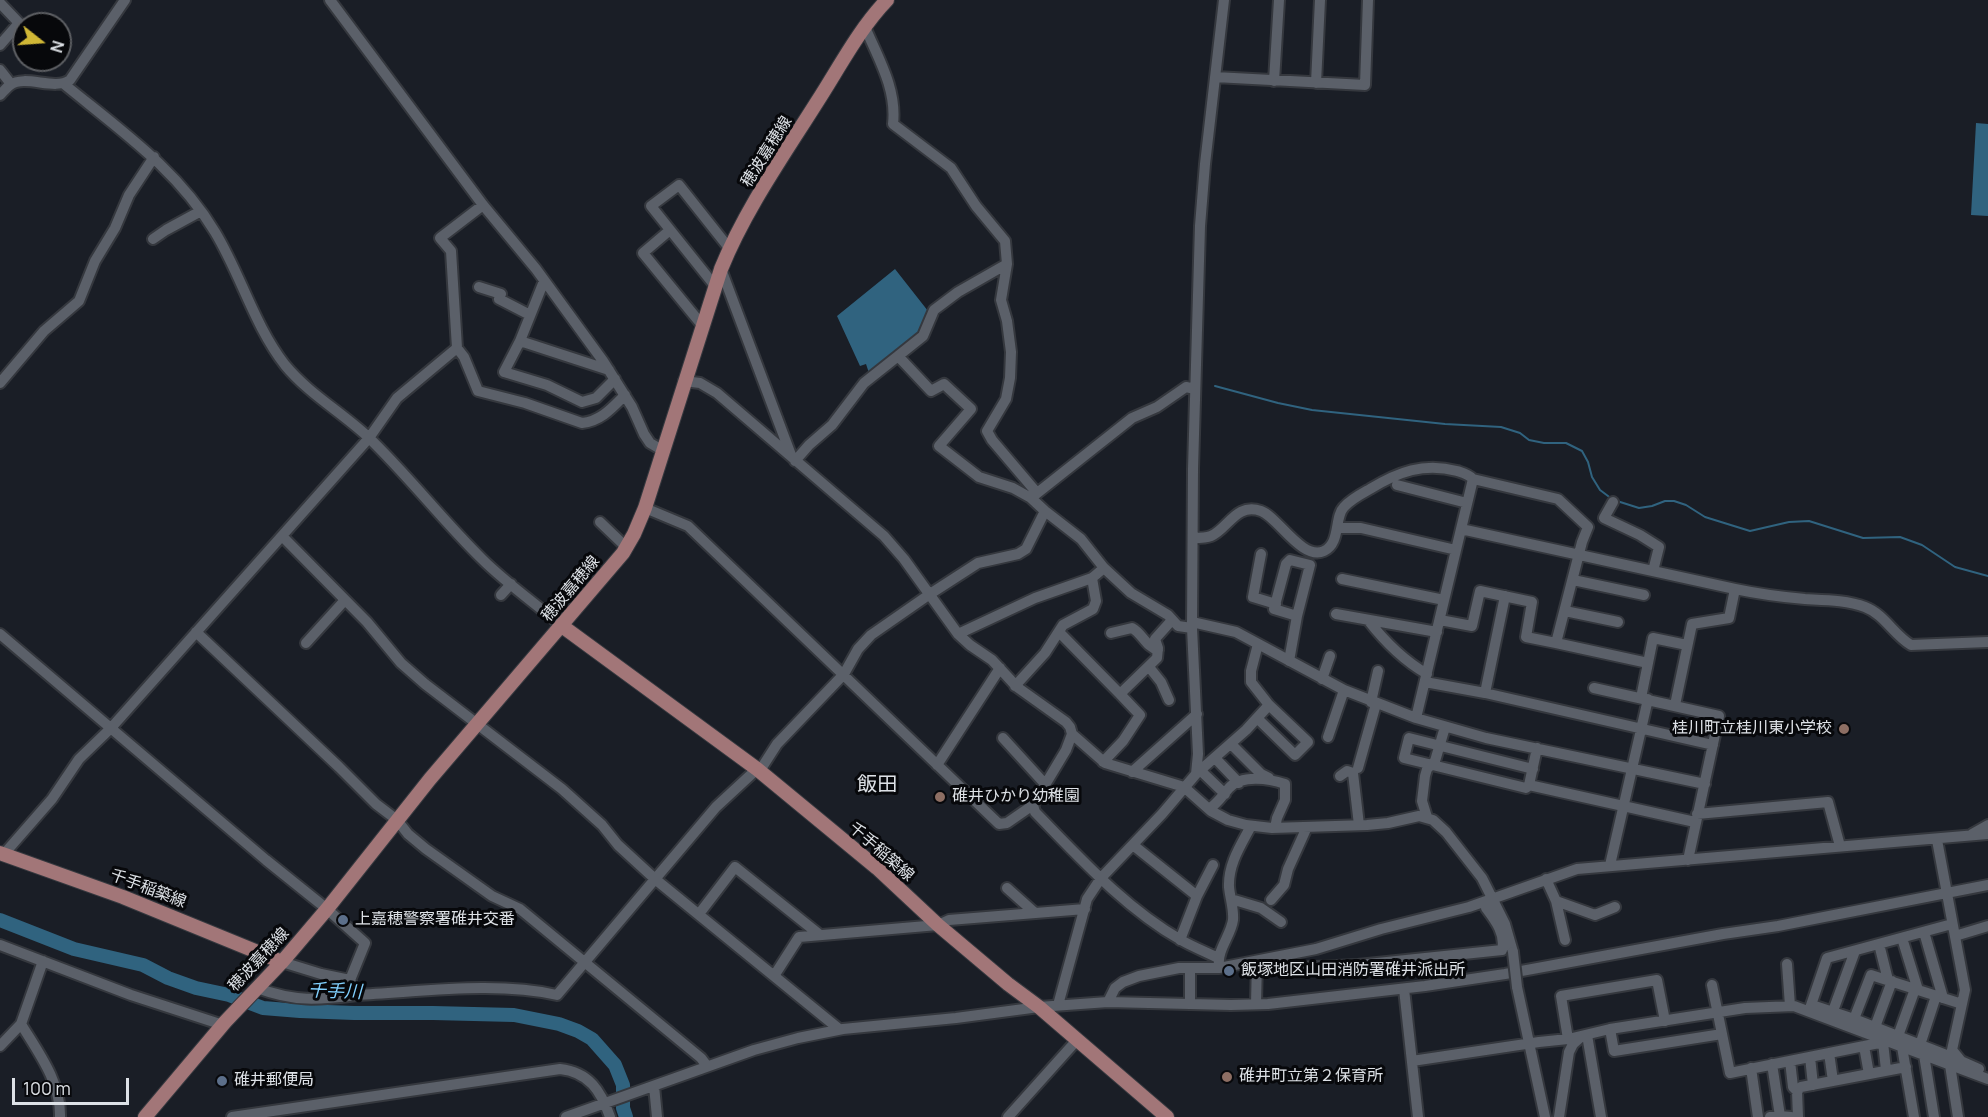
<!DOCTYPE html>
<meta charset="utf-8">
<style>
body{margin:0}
#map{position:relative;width:1988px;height:1117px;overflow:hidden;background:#1a1e26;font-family:Manrope,sans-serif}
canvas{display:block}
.north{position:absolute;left:12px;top:12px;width:60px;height:60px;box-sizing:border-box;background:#07080b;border:2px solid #5d5f63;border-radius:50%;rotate:107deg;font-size:16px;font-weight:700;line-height:24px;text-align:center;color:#dde1e6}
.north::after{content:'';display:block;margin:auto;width:21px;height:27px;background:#d0b736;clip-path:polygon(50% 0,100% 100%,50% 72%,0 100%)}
.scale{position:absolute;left:12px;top:1078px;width:117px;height:27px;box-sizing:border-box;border:3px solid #dde1e6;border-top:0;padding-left:8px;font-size:18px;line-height:21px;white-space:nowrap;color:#dde1e6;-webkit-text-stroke:4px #07080b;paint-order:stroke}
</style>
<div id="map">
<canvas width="1988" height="1117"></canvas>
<div class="north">N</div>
<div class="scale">100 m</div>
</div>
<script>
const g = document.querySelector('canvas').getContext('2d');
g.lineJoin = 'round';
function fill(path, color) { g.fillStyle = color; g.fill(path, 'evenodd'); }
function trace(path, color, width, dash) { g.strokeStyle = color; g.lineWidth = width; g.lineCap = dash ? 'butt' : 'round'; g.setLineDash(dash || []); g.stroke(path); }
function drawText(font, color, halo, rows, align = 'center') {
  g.font = font + ' Manrope,"Noto Sans JP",sans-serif'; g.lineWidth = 6; g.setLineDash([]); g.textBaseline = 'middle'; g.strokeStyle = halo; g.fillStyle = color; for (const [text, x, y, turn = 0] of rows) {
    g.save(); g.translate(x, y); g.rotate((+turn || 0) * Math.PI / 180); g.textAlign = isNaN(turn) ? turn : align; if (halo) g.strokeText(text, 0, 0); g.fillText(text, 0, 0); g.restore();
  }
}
fill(new Path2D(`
 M1976 123 1988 124V216L1971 215Z
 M895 269 928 311 919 334 869 373 866 364 860 366 837 316Z`), '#30637f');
trace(new Path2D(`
 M1215 386 1278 403 1312 410 1445 424 1501 427 1520 433 1529 440 1544 443H1566L1582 451 1588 462 1592 477 1600 490 1612 499
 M1617 501 1639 508 1652 506 1665 501H1674L1686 505 1705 517 1750 531 1789 522 1809 521 1863 538 1900 537 1922 545 1955 567 1988 576`), '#30637f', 2);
trace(new Path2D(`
 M0 920 74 949 143 965 168 978 196 988 229 995 263 1008 300 1011 354 1013H433L514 1015 559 1024 578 1031 592 1039 615 1065 623 1085V1108L626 1117`), '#30637f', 14);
const minor = new Path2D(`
 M330 0 483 205 536 269 603 361 632 407 644 434 650 443 662 450
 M0 3 19 23 0 45
 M865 27C878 58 897 89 893 124L951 168 976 206 1005 241 1007 264
 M12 31 24 38
 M0 70 11 84
 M1215 77 1365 85 1368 0
 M1274 81 1279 0
 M1316 83 1320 0
 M64 84C120 130 177 169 215 232 241 275 254 325 285 365 308 393 341 412 367 436 408 475 442 520 482 559 506 583 536 604 562 626
 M0 95C3 92 7 87 10 85 26 74 54 91 70 80L125 0
 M670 230 643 253 702 325
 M153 239 166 230 201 211
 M721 269 791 455
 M544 281 520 341 609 370
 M715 286 651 206 679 185 729 248
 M479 287 501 294 499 299 530 315
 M520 341 504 372 547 385 582 402 596 398 615 379
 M457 348 464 357 478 391 525 403 582 423C601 421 612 408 625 395
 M684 381 700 383 717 393 884 536 904 559 958 634 970 645 992 660 1017 687 1066 722 1070 727 1072 734 1105 763 1184 787 1211 811 1228 820 1246 825 1272 828 1367 825 1388 823 1419 816 1433 820 1446 832 1482 878 1505 924 1513 952
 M0 383 44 331 79 301 95 261 115 228 129 195 154 157
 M795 461 809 445 832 425 864 383 898 356
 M1473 479 1558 499 1588 527 1582 542 1556 643 1648 663 1641 698
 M1397 485 1467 503
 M1031 498 1013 488 979 477 939 446 971 409 944 384 931 391 898 356 923 336 934 310 958 292 1007 264 1001 300 1007 321 1011 352 1010 378 1006 399 987 431 992 440 1037 493
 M1613 502 1604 518 1640 535 1659 547 1653 571
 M645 508 688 526 999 824 1007 823 1033 805 1066 750 1072 734
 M600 522 626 547
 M1338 528H1361L1456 550
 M282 536 367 622 401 663 425 684 562 789 602 825 618 845 655 879 839 1029
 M1193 538C1198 538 1206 538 1211 536 1228 529 1236 502 1261 511 1278 517 1302 561 1324 551 1341 543 1334 517 1344 507 1351 499 1361 494 1370 489 1398 472 1424 462 1457 471 1463 473 1468 474 1473 479L1461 529
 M1261 554 1253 597 1276 604
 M1342 579 1444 600
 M1573 580 1644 595
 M501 595 511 584
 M1565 611 1618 622
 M1336 614 1437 632
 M1368 620C1385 642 1403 660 1427 674
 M1440 620 1472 626 1480 591 1532 602 1526 637 1556 643
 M1192 622 1236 632 1344 690 1416 718 1486 738 1705 784
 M1192 628 1178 626 1168 615 1131 593 1104 568 1081 539 1045 511 1031 498 1132 418 1157 407 1186 387 1195 389
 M196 632 339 767 376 804 397 820 408 834 426 849 492 896 520 909 701 1058 707 1066
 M1059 632 1120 694
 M1111 633 1132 628C1142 633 1146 647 1158 650
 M0 634 266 860 327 909 365 943 350 980
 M958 634 1035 598 1092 578 1104 568
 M306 643 345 600
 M1289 661 1297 616 1310 565 1290 560 1286 564 1274 609 1297 616
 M1648 663 1653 638 1687 645
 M1149 667 1161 682 1169 700
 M1322 679 1330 656
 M1425 682 1485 693 1713 745
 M1015 686 1045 653 1063 625 1093 609 1096 601 1092 578
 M1594 688 1719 716 1688 860
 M1485 693 1505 596
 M1371 702 1378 671
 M1675 705 1692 624 1729 618 1735 589
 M1257 718 1295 755 1308 742 1269 705 1251 682V671L1258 644
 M1416 718 1461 529 1735 589C1759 594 1781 597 1805 599 1824 600 1847 600 1865 607 1884 614 1894 635 1911 645L1988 642
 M1328 737 1344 690
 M1003 738 1045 784
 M1231 744 1261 774 1269 778
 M1537 748 1529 785 1695 822
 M1215 758 1239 783
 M1103 762 1123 741 1140 715 1120 694 1157 658 1158 648 1155 639 1172 620
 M937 765 1000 668
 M1358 768 1376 704
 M1200 770 1225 794
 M759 772 777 744 844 674 858 649 871 635 930 594 978 563 1018 554 1026 549 1045 511
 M1132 772 1197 714
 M1196 774 1198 754 1192 628 1193 469 1200 226 1205 164 1224 0
 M1340 776 1347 771 1353 773 1359 825
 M1529 785 1526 788 1404 758 1409 738 1533 769
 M1033 805 1035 812C1080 858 1125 908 1181 940 1193 947 1206 952 1218 958
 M1209 809C1218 803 1222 796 1229 788 1242 774 1270 779 1285 784V800L1277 818 1275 828
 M1697 814 1828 802 1840 846
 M1427 817 1422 801 1425 776 1427 769 1435 761 1445 727
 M1972 834 1988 825
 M1937 840 1965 990 1952 1050 1961 1061 1979 1069
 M1133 845 1197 896
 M4 854 52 799 79 759 111 728 369 438 397 398 457 348 451 251 440 238 483 205
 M1610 865 1648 699
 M1546 879 1556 901 1595 915 1615 907
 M1007 888 1035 913
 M1231 899 1261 908 1281 922
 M1271 900 1284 885 1288 869 1307 827
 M1556 901 1565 940
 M699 914 735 867 820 935
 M1924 932 1943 998
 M1955 936 1988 926
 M1902 938 1918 990
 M1180 940 1197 896 1213 865
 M1879 944 1888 980
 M0 945 131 995 223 1025
 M282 962 321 974 350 980 357 995C421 992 496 981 557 995L716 807 757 769
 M1787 964 1790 1006
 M1219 965C1217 950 1231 935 1233 920 1234 909 1230 898 1229 887 1228 864 1241 845 1251 826
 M1257 966 1294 968 1358 965 1502 950C1506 934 1495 920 1486 908
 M1190 968V1004
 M774 976 799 937 938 925 949 920 1085 909
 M1712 985 1730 1073 1889 1041
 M1517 987 1545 1117
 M257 988C295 1002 318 1000 357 995
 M1404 989 1418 1117
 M1108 1002 1115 988 1123 982 1139 976 1179 968H1219L1316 949 1381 929 1469 907 1577 869 1988 834
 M1256 1004 1257 961
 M1058 1005 1087 899 1101 878 1162 814 1196 774 1246 730 1269 705
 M1812 1005 1854 1019
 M1809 1011 1827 958 1952 924
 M1833 1011 1855 951
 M21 1024C38 1052 61 1082 60 1117
 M1875 1027 1892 981
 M1610 1029 1614 1051 1722 1034
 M1587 1035 1601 1117
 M1898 1036 1915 989
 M1568 1039 1561 996 1657 980 1665 1021
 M1883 1042 1886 1070
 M1920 1045 1936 996
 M0 1046 21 1024 43 961
 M1864 1046 1869 1074
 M1902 1047 1914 1117
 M1829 1053 1833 1081
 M1924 1055 1934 1117
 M1810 1057 1813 1085
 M1959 1060 1854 1019 1871 975 1962 1004
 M1412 1061 1539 1042 1568 1039 1610 1029 1745 1008 1794 1006 1988 1079
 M1790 1061 1793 1087 1797 1091
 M1772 1064 1780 1116
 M1950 1065 1958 1117
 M1751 1068 1758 1117
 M654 1086 657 1117
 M232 1117 560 1069C589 1072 601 1091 610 1117
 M566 1117 754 1050 798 1038 843 1029 956 1018 1039 1007 1108 1002 1231 1005 1268 1004 1425 986 1505 974 1723 934 1778 926 1988 885
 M1008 1117 1077 1040
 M1559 1117 1569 1052 1573 1044 1582 1036
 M1770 1117 1780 1116 1791 1117
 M1798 1117 1797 1091 1801 1087 1906 1067`);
const major = new Path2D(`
 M562 626 757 769 877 868 938 925 1008 984 1039 1007 1167 1117
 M0 853 123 897 282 962
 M145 1117 225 1022 282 962 327 909 430 779 623 553 634 534 645 508 721 269C745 210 783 156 817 102 839 68 859 29 887 0`);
trace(minor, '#35383e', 14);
trace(major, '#35383e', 16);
trace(minor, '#5b6069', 10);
trace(major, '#a27678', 14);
const minorBridge = new Path2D(`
 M1513 952 1517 987`);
trace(minorBridge, '#35383e', 14, []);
trace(minorBridge, '#5b6069', 10);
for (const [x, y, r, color] of [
 [1844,729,6,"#8d6e63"],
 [940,797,6,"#8d6e63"],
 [343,920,6,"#5c6f8a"],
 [1229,971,6,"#5c6f8a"],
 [1227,1077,6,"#8d6e63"],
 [222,1081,6,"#5c6f8a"]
]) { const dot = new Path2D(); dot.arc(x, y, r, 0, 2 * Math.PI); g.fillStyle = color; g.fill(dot); trace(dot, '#07080b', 2); }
drawText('16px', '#dde1e6', '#07080b', [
 ["穂波嘉穂線",767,152,-58],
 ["穂波嘉穂線",571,589,-50],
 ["千手稲築線",881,852,41],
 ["千手稲築線",148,889,21],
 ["穂波嘉穂線",259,960,-47]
]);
drawText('16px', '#dde1e6', '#07080b', [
 ["桂川町立桂川東小学校",1832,729,"right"],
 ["碓井ひかり幼稚園",952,797],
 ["上嘉穂警察署碓井交番",355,920],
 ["飯塚地区山田消防署碓井派出所",1241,971],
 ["碓井町立第２保育所",1239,1077],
 ["碓井郵便局",234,1081]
], 'left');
drawText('italic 18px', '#81d0fe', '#07080b', [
 ["千手川",335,992,2]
]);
drawText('20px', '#dde1e6', '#07080b', [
 ["飯田",877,785]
]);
</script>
